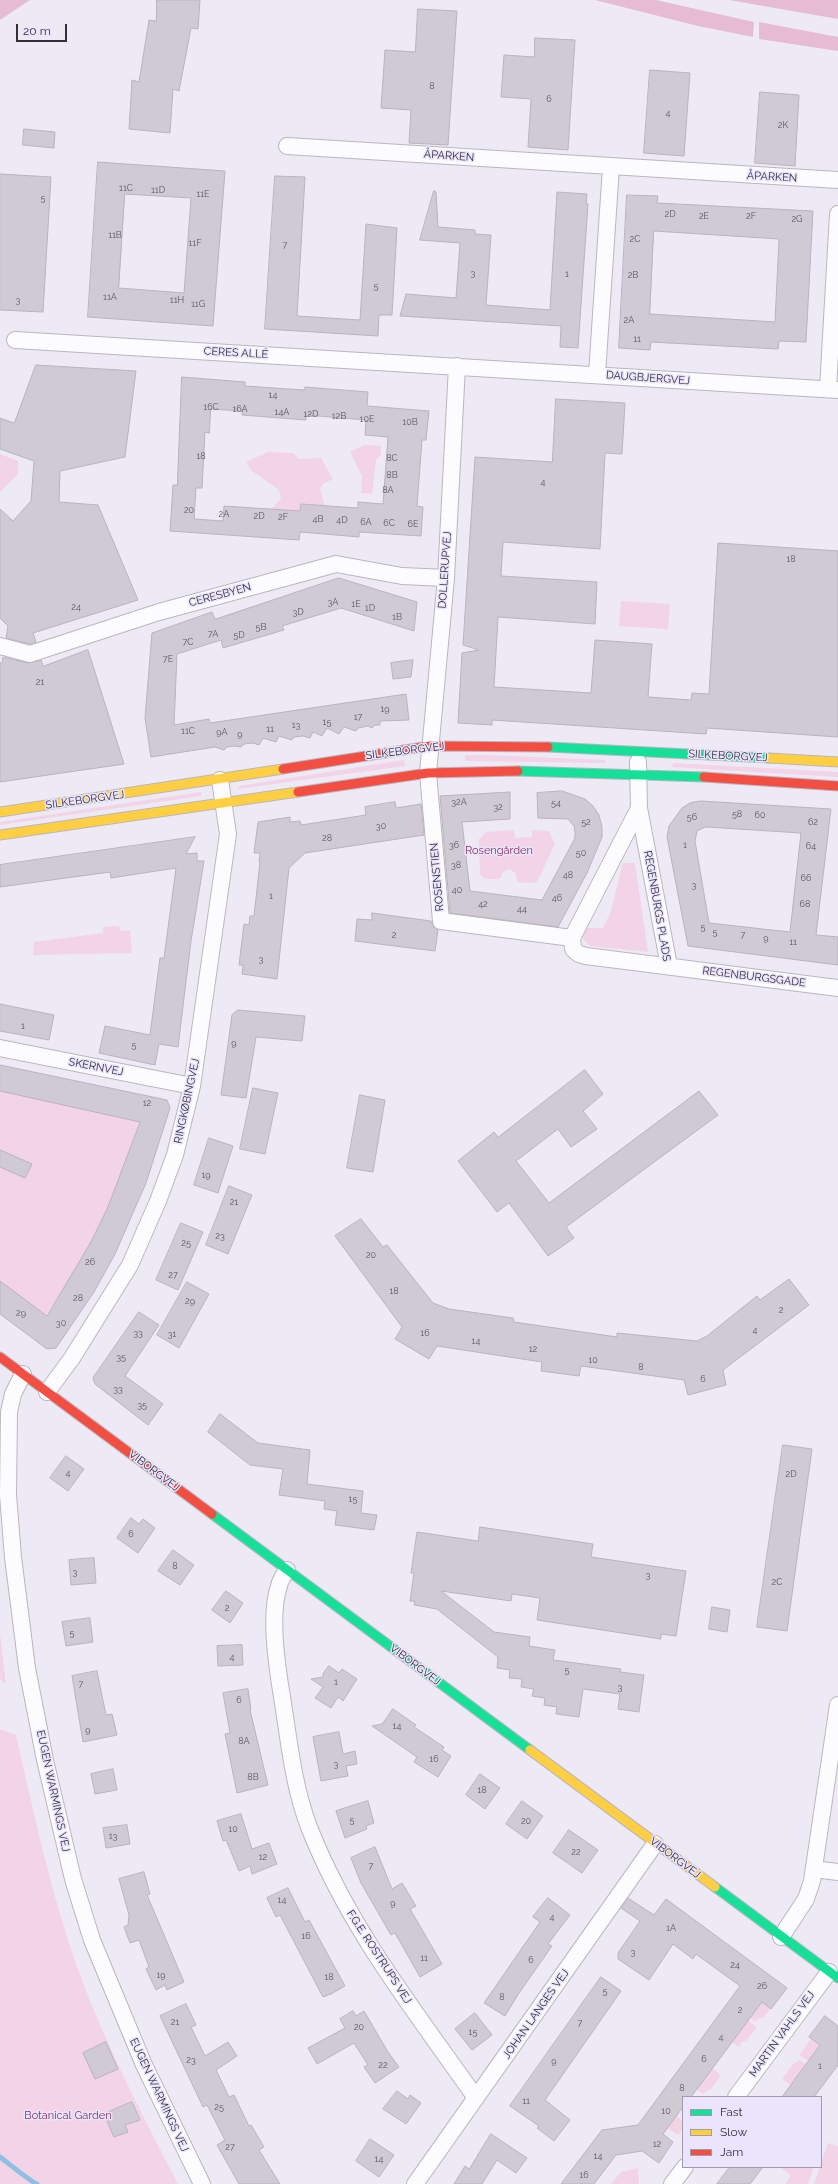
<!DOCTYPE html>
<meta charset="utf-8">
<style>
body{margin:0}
#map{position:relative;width:838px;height:2184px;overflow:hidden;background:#edeaf6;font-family:Raleway,sans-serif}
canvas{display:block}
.legend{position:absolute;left:682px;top:2096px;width:140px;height:72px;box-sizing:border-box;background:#eae4fc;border:1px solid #a09caf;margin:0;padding:5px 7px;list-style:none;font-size:12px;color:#322f3b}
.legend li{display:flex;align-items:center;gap:8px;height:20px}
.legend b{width:20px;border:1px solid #a09caf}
.scale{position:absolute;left:16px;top:24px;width:51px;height:18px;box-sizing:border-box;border:2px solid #322f3b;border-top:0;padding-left:5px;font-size:12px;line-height:14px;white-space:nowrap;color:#322f3b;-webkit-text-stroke:3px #eae4fc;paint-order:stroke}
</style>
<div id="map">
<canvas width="838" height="2184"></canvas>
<ul class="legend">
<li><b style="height:5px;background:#16e098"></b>Fast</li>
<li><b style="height:5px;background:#ffcf43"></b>Slow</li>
<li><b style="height:5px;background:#f24e42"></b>Jam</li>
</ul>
<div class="scale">20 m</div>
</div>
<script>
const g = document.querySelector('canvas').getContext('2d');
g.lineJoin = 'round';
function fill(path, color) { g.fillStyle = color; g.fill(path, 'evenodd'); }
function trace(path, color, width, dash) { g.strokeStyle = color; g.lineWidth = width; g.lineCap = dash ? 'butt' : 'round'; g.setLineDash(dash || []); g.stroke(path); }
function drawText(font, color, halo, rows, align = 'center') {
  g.font = font + ' Raleway,sans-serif'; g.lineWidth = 3; g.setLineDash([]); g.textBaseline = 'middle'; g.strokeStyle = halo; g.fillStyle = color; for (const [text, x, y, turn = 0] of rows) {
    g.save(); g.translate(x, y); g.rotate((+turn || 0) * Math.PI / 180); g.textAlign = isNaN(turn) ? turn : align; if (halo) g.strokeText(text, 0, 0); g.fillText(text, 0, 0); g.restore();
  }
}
fill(new Path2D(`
 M364 445 381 446V454L376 460 372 494 361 493 362 476 350 452Z
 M268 452 293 453 299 459 321 458 333 479 323 484 320 489 325 506 301 504 300 511 271 509 281 499 279 490 252 471 246 462Z
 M0 454 18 461V474L0 492Z
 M621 601 670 604 668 629 619 626Z
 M465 755H485L605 760V763L465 761Z
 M404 760 405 766 237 789 239 786Z
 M673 763 838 772V777L672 767Z
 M201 792V796L0 825V822Z
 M514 830 515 838 532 837V830L549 831 555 844 537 882 531 883 517 882 516 874 510 869 504 871 500 879H485L480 875 479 839 486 832Z
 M623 863H635L648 952 590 946 582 938 586 928H603L611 911Z
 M115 926 120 927V931L130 930 132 953 33 955 34 942 103 933V927Z
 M0 1091 139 1122C121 1186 87 1262 46 1315L0 1281Z
 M0 1633 6 1684 0 1679Z
 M0 1729 16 1735C33 1809 49 1885 74 1958 101 2036 140 2110 178 2184H0Z
 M762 2002 770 2009 764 2017 758 2019 755 2022 750 2018Z
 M748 2021 757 2027 746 2041 742 2042 738 2047 732 2042Z
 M811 2039 820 2045 808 2061 799 2055Z
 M800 2060 806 2064 791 2085 782 2079 793 2064Z
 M712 2068 721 2075 711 2089 706 2091 703 2094 696 2089Z
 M677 2116 683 2121V2128L678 2135 667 2128Z
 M828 2143 838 2146V2184H814Z
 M779 2167H814L808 2184H785L791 2175Z
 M638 2168 639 2184H611L621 2172Z`), '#f3d3e6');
fill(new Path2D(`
 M0 0H30L0 20Z
 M595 0H656L754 22 753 37 698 26Z
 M729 0H838V19Z
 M759 22 838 37V51L759 39Z`), '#e6bcd4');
trace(new Path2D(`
 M0 2157C8 2163 31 2182 37 2184`), '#91bfe4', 5);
const building = new Path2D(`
 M157 0H200L198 29 191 28 179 91 173 89 170 133 129 129 132 80 139 82 149 20 156 21Z
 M418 9 457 11 448 145 409 143 411 110 381 108 385 50 415 52Z
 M535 38 575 40 568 150 528 147 531 99 501 97 504 55 534 57Z
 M650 70 690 73 684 156 644 153Z
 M760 92 799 95 795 166 755 163Z
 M24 129 55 132 54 148 23 145Z
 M98 162 225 171 213 326 88 317ZM125 194 191 198 184 293 119 288Z
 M0 174 51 177 43 312 0 310Z
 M275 176 305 177 297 316 360 320 366 224 397 228 392 315H379L378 336 265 329Z
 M434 191 436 192 438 227 475 230V234L491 235 486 305 550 310 557 192 587 194 586 204H588L578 348 560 347 561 326 400 316 406 294 456 298 460 243 420 240Z
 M627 195 658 196 657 203 813 211 806 342 779 341 778 349 651 342 650 350 619 348ZM654 231 779 239 775 322 650 314Z
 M36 365 136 371 125 457 60 471 59 502 98 505 138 600 33 633 36 642 30 644 6 638 8 626 0 618V509L13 521 31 501 34 461 0 449V418L14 423Z
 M182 377 245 382V386L288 389 305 390V387L368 392 367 406 429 411 426 440H422L417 506 423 507 421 536 359 532V537L300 532 299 540 170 531 173 485H177ZM211 409 242 411V415L306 420V415L366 420 365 435 388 437 383 504 358 502V508L301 504 300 511 224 506 223 521 194 519 196 488H202L205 432 209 433Z
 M556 399 625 403 622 454 605 453 600 549 503 542 501 576 597 582 595 624 498 617 494 687 591 693 595 640 652 644 648 697 691 700 692 693 709 694 718 543 838 551V737L707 728 706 734 492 720V725L458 723 462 653 479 650 463 645 475 457 552 462Z
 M339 578 417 602 414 631 341 608 282 626 284 630 223 648 221 640 177 654 174 725 209 719 210 723 406 694 409 720 380 721V725H375L372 728 368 726 358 728 356 731 344 727 339 734 327 728 322 736 313 732 310 738 303 736 294 737 292 740 279 736 276 742 263 738 259 745 253 743 244 744 241 747 235 746 227 747 224 750 215 747 151 757 145 718 152 633 212 612 215 619Z
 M88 650 124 764 0 782V663H2L3 657 28 663 41 660 43 666Z
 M413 660 411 677 393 679 391 663Z
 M562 791 585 799 593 806 599 815 602 827V837L587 873 558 927 450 913 440 796 510 792V819L462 822 470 891 542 900 575 838V832L574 826 568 819 538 818 537 793Z
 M701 801 831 809 816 935 838 937V965L688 946 667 837 669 826 682 808 690 803ZM706 827 801 833 790 932 709 923 695 841 697 831Z
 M395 802 396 808 421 804 424 835 305 853 289 868 277 979 242 974 243 965H239L244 924 249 925 250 916H254L260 862H259L260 853H254L258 822 290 817V822L300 821 301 825 366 815 365 807Z
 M195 837 186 854 197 853V861H204L191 941 178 1047 159 1044 155 1065 99 1053 105 1026 150 1035 160 958H164L176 868 111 878 110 872 0 887V865Z
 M372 913 431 921 433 926 438 930 435 951 355 941 357 919 372 920Z
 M0 1004 54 1015 49 1040 0 1031Z
 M238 1010 305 1016 302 1041 256 1037 246 1098 221 1095 232 1015Z
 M0 1065 167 1100 170 1108 146 1183 115 1254 94 1292 56 1348 47 1349 0 1314V1281L47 1316 91 1242 108 1207 140 1122 0 1091Z
 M585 1070 603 1094 583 1111 597 1129 571 1147 558 1129 516 1161 549 1203 699 1091 718 1115 566 1227 574 1238 548 1256 509 1203 497 1212 458 1161 494 1132 498 1137Z
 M253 1088 278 1093 265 1154 240 1149Z
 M360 1095 385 1100 373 1172 347 1168Z
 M209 1138 233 1146 218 1193 194 1185Z
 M0 1150 32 1164 25 1178 0 1167Z
 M229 1186 252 1195 228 1254 206 1245Z
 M361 1219 383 1247 387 1245 433 1303 449 1309 513 1318 514 1322 617 1337V1333L697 1341 707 1336 757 1296 760 1300 789 1279 809 1305 723 1370 726 1385 688 1395 684 1380 581 1366 579 1376 541 1371 542 1362 437 1346 429 1359 395 1339 402 1327 335 1236Z
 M181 1223 203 1232 178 1290 156 1280Z
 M187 1282 209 1294 179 1348 157 1335Z
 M139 1312 159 1325 125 1376 163 1404 148 1425 95 1384 93 1378Z
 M220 1414 258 1443 310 1450 307 1484 363 1491 361 1513 377 1515 374 1530 335 1525 337 1511 324 1509 325 1501 279 1495 283 1469 250 1465 208 1432Z
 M783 1445 812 1449 787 1631 757 1627Z
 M66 1456 84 1469 68 1491 50 1478Z
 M131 1518 139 1524 143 1519 155 1528 138 1553 117 1538Z
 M480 1527 593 1544 591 1557 686 1571 676 1636 661 1634V1639L537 1620 540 1598 512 1594 511 1601 441 1591 494 1632 530 1637 529 1646 555 1650 553 1660 621 1669 620 1672 644 1675 639 1712 618 1709 620 1694 583 1689 579 1717 556 1714 557 1707 544 1705 545 1698 532 1696 534 1689 521 1687 522 1679 509 1678 510 1670 497 1668 498 1657 437 1609 414 1605 415 1601H410L414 1573H411L417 1532 478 1541Z
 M173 1550 194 1565 180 1585 158 1571Z
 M94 1558 96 1583 71 1585 69 1560Z
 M226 1591 243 1603 230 1623 212 1610Z
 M712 1607 730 1610 727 1632 709 1629Z
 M90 1618 93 1642 66 1646 62 1622Z
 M242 1645 243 1665 218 1666 217 1646Z
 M329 1666 339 1673 342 1669 357 1679 343 1701 338 1697 331 1708 315 1698 323 1687 311 1679 323 1677V1674Z
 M97 1671 106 1715 112 1714 117 1735 83 1742 72 1676Z
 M248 1689 251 1709 250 1710 268 1785 237 1793 225 1734 230 1733 223 1693Z
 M393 1709 416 1725 414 1727 444 1747 442 1750 451 1756 438 1777 414 1762 417 1757 372 1726 382 1724Z
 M339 1732 343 1754 355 1751 357 1764 346 1766 348 1776 321 1781 313 1737Z
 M113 1769 117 1790 95 1794 91 1774Z
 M480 1774 500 1788 485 1809 466 1795Z
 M368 1801 374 1823 366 1826 367 1829 345 1838 336 1811Z
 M522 1801 543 1816 527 1839 506 1824Z
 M241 1814 252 1849 269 1843 277 1864 252 1874 250 1866 239 1871 226 1840 223 1841 217 1821Z
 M127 1825 130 1844 106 1848 103 1828Z
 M569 1830 598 1850 582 1873 553 1853Z
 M375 1847 392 1889 402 1883 416 1906 410 1909 442 1964 420 1977 395 1933 391 1935 361 1883 351 1858Z
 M144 1872 150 1894 147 1895 184 1982 167 1990 165 1985 156 1990 146 1969 149 1967 139 1940 130 1943 124 1927 128 1925 129 1915 119 1879Z
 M288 1888 305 1922 309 1920 345 1986 331 1994 323 1997 280 1915 276 1917 267 1898Z
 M548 1898 570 1915 548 1944 552 1946 519 1993 505 2016 484 2003 540 1922 533 1917Z
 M628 1898 654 1915 666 1899 787 1988 771 2009 762 2002 691 2097H683V2107L663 2134 673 2142 659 2163 642 2151 616 2155 594 2184H561L602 2130 638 2125 740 1986 696 1954 693 1959 673 1944 649 1980 618 1959V1953L640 1921 621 1908Z
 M601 1977 621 1991 545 2100 570 2120 554 2141 537 2128 539 2126 510 2106Z
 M186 2004 196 2025 191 2027 205 2056 228 2042 237 2056 216 2070 229 2097 234 2095 249 2126 251 2125 264 2147 259 2150 280 2184H239L217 2145 225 2140 207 2105 203 2107 160 2016Z
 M353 2011 356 2016 364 2011 388 2052 399 2067 375 2083 364 2067 368 2065 354 2043 317 2064 308 2048 345 2028 340 2019Z
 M475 2013 492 2035 472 2050 455 2029Z
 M825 2016 838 2026V2065L814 2097H782L820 2045 809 2037Z
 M106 2042 118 2069 95 2079 83 2053Z
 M397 2091 408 2099 410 2095 421 2103 406 2124 383 2109Z
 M132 2102 140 2120 125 2125 128 2132 114 2137 104 2114Z
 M491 2134 527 2158 516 2173 497 2160 482 2184H454L465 2166 469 2169Z
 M370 2139 394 2155 379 2177 356 2161Z
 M730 2167H763L750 2184H717Z`);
fill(building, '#d0cad4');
trace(building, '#b8b3bd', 1);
const street = new Path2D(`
 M287 146 838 180
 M15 340 838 390
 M457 366 446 578 428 773 441 921 572 938
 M597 374 611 167
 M828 389 838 214
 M0 646 30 654 159 612 336 564 402 576 446 578
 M638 762 639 808 669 966
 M639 808 572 938 573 949 579 954 586 956 838 988
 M0 1048 192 1086
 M23 1374 13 1394 9 1412 8 1495 13 1557 27 1668 45 1760 73 1879 92 1940 144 2065 202 2184
 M47 1392 72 1358 130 1265 158 1201 175 1155 192 1086 228 834 220 780
 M287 1570C284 1575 280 1580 279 1586 269 1615 277 1666 282 1697 289 1740 293 1785 309 1827 348 1927 415 2011 476 2098
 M814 1869 838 1872
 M781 1937 806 1899 812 1881 838 1705
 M736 2097 829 1972
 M415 2184 655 1844
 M672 2184 685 2167`);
const fast = new Path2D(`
 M548 747 769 758
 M518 771 704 777
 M212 1514 530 1750
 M715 1887 838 1978`);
const slow = new Path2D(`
 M769 758 838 762
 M0 812 283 769
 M0 835 298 792
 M530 1750 715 1887`);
const jam = new Path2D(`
 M283 769 430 746 548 747
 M704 777 838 786
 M298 792 428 773 518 771
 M0 1357 212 1514`);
trace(street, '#b9b6c1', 18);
trace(fast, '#b9b6c1', 11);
trace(slow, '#b9b6c1', 11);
trace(jam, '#b9b6c1', 11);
trace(street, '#fcfcfe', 16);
trace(fast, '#16e098', 9);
trace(slow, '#ffcf43', 9);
trace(jam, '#f24e42', 9);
drawText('9px', '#5a5661', null, [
 ["8",432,86],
 ["6",549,99],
 ["4",668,113],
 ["2K",783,125],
 ["11C",126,188],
 ["11D",158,190],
 ["11E",203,194],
 ["5",43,198],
 ["2D",670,214],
 ["2E",704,216],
 ["2F",751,216],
 ["2G",797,219],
 ["11B",115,235],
 ["2C",635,239],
 ["11F",195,243],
 ["7",285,245],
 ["3",473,273],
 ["1",567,274],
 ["2B",633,275],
 ["5",376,286],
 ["11A",110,297],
 ["3",18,300],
 ["11H",177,300],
 ["11G",198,304],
 ["2A",629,320],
 ["11",637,339],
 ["14",273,395],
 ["16C",211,407],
 ["16A",240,409],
 ["14A",282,412],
 ["12D",311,414],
 ["12B",339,416],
 ["10E",367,419],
 ["10B",410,422],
 ["18",201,456],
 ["8C",392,458],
 ["8B",392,475],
 ["4",543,482],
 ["8A",388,490],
 ["20",189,510],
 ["2A",224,514],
 ["2D",259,516],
 ["2F",283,517],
 ["4B",318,519],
 ["4D",342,520],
 ["6A",366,522],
 ["6C",389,523],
 ["6E",413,524],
 ["18",791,559],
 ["3A",333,602],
 ["1E",356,604],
 ["24",76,607],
 ["1D",370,608],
 ["3D",298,612],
 ["1B",397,617],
 ["5B",261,627],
 ["7A",213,634],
 ["5D",239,635],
 ["7C",188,642],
 ["7E",168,659],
 ["21",40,682],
 ["19",385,709],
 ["17",358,717],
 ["15",327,722],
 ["13",296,725],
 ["11",270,729],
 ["11C",188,731],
 ["9A",222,732],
 ["9",240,734],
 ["32A",459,802],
 ["54",556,803],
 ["32",498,807],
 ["58",737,814],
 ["60",760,815],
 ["56",692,817],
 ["52",586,822],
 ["62",813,822],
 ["30",381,826],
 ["28",327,838],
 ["36",454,845],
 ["1",685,845],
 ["64",811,846],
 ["50",581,853],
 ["38",456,865],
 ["48",568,875],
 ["66",806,878],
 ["3",694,885],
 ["40",457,890],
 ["1",271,896],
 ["46",557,898],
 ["42",483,904],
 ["68",805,904],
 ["44",522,909],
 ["5",703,927],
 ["5",715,932],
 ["2",394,935],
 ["7",743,935],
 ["9",766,938],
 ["11",793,942],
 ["3",261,959],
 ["1",23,1026],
 ["9",234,1043],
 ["5",134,1045],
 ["12",147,1103],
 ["19",206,1175],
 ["21",234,1202],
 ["23",220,1236],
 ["25",186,1243],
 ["20",371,1255],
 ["26",90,1262],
 ["27",173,1275],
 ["18",394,1291],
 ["28",78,1298],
 ["29",190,1301],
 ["2",781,1310],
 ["29",21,1313],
 ["30",61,1323],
 ["4",755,1330],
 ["33",138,1333],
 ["16",425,1333],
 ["31",172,1334],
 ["14",476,1341],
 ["12",533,1349],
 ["35",121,1357],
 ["10",593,1360],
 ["8",641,1367],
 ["6",703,1379],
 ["33",118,1389],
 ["35",142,1405],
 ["4",68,1473],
 ["2D",791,1474],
 ["15",353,1499],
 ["6",131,1534],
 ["8",175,1566],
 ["3",75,1572],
 ["3",648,1575],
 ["2C",777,1582],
 ["2",227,1608],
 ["5",72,1633],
 ["4",232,1657],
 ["5",567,1670],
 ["1",336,1682],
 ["7",81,1684],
 ["3",620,1687],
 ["6",239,1700],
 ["14",397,1726],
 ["9",88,1730],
 ["8A",244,1741],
 ["16",434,1759],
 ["3",336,1764],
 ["8B",253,1777],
 ["18",482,1790],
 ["5",352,1820],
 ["20",526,1821],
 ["10",233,1829],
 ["13",113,1836],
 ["22",576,1852],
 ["12",263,1857],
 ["7",371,1866],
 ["14",282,1900],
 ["9",393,1903],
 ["4",552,1917],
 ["1A",671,1928],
 ["16",306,1936],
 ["3",633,1952],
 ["11",424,1958],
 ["6",531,1960],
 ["24",735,1965],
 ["19",161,1975],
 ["18",329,1977],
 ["26",762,1986],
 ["5",605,1991],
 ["8",502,1997],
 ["2",740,2010],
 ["21",175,2022],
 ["7",580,2023],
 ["20",359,2027],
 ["15",473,2032],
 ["4",721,2037],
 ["6",704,2059],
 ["23",191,2060],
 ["9",554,2061],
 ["22",383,2065],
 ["1",820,2066],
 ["8",682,2088],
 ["11",526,2101],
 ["25",219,2107],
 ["10",666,2111],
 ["12",657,2144],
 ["27",230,2147],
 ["14",598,2156],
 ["14",379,2159],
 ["16",584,2175]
]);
drawText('11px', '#322f3b', '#eae4fc', [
 ["ÅPARKEN",449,156,4],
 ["ÅPARKEN",772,177,3],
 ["CERES ALLÉ",236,353,3],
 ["DAUGBJERGVEJ",648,378,4],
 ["DOLLERUPVEJ",445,570,-86],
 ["CERESBYEN",220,595,-15],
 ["SILKEBORGVEJ",405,751,-7],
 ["SILKEBORGVEJ",728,756,3],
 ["SILKEBORGVEJ",85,800,-8],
 ["ROSENSTIEN",437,877,-95],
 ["REGENBURGS PLADS",657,906,80],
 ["REGENBURGSGADE",754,977,7],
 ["SKERNVEJ",96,1067,11],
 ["RINGKØBINGVEJ",187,1101,-78],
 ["VIBORGVEJ",154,1471,37],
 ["VIBORGVEJ",415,1665,37],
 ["EUGEN WARMINGS VEJ",53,1791,78],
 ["VIBORGVEJ",675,1858,37],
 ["F.G.E. ROSTRUPS VEJ",379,1957,57],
 ["JOHAN LANGES VEJ",536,2014,-55],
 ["MARTIN VAHLS VEJ",782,2034,-54],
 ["EUGEN WARMINGS VEJ",159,2095,65]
]);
drawText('11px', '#862f5e', '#eae4fc', [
 ["Rosengården",499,851],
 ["Botanical Garden",68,2116]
]);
</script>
